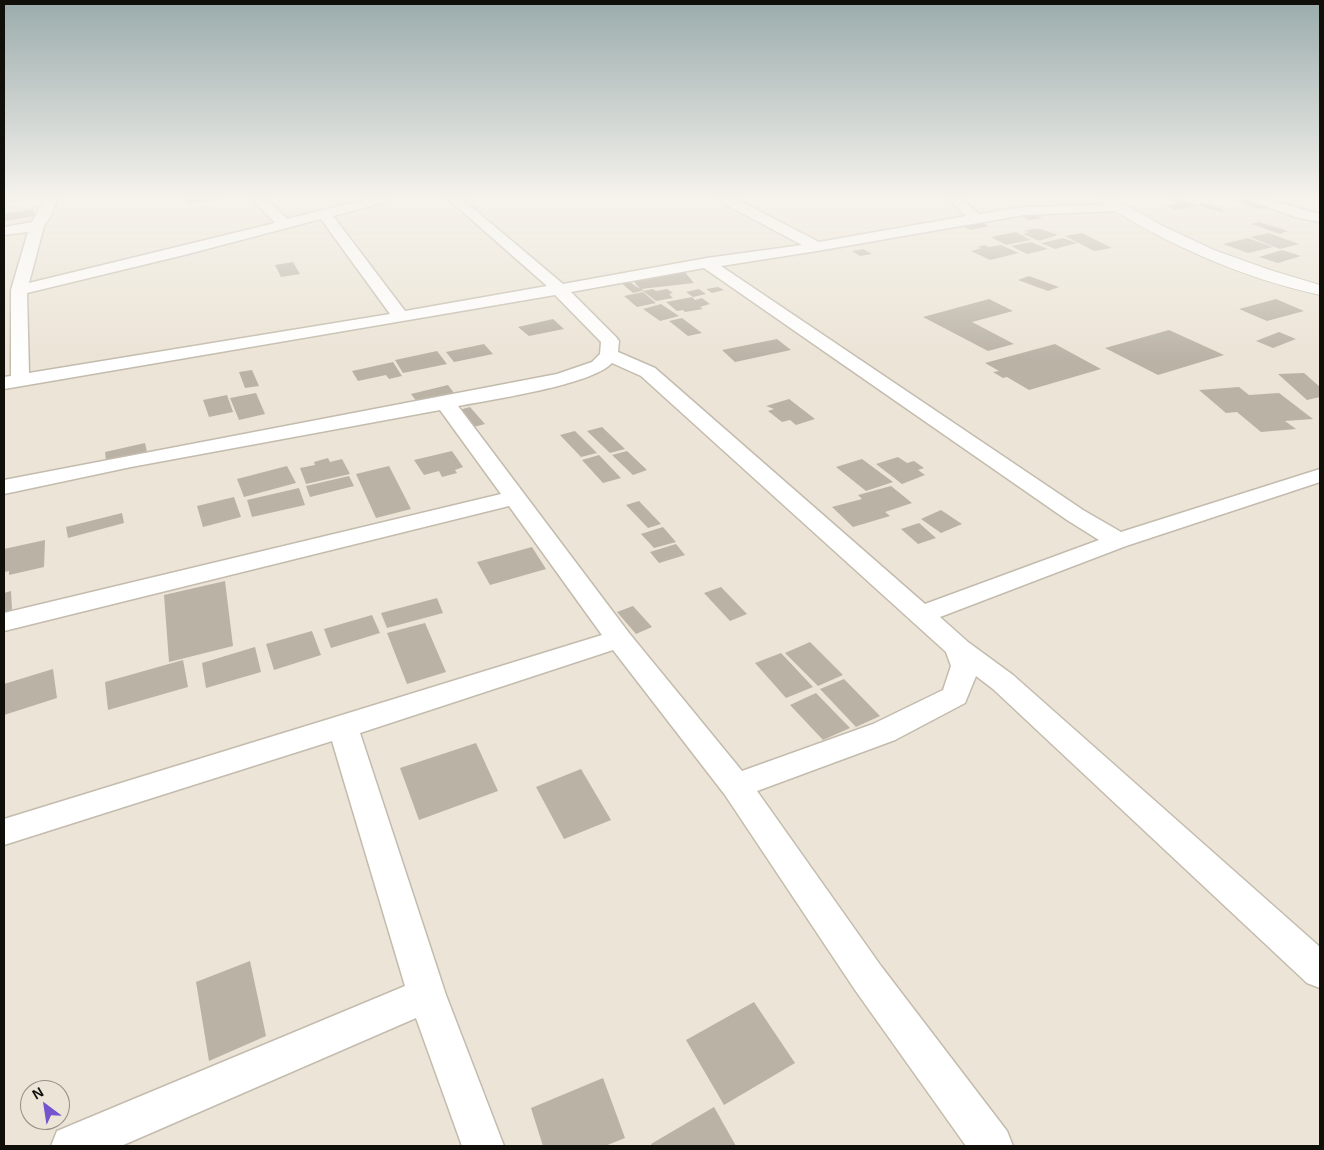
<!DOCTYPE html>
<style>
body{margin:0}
#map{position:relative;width:1324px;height:1150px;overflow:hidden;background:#ece4d6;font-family:Arial,sans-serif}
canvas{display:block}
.frame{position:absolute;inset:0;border:5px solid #110f0a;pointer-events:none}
.north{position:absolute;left:20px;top:1080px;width:50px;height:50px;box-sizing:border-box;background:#ece4d6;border:1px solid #948f84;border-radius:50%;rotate:329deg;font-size:14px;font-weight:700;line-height:20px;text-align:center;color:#110f0a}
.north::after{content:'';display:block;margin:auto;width:18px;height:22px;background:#7554ce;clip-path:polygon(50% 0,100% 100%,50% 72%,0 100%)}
</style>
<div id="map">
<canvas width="1324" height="1150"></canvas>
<div class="frame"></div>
<div class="north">N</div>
</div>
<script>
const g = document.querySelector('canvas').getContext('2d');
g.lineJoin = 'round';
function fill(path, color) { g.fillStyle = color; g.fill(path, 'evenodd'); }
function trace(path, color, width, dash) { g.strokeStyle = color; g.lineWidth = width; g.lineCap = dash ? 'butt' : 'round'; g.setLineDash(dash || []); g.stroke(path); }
fill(new Path2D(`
 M4 198H35V199L4 203Z
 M182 198H225V199L188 204Z
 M1166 198H1177L1198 206 1175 210 1165 206 1180 203Z
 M1247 199 1269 207 1257 209 1236 201Z
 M1204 203 1227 211 1220 212 1197 205Z
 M33 209 36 216 4 221V214Z
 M1036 215 1043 218 1029 220 1022 217Z
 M978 221 989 226 971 230 960 225Z
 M1259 222 1288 231 1280 234 1251 224Z
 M1032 229H1041L1058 235 1039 241 1023 234 1029 232 1024 231Z
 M1016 232 1031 240 1006 245 991 237Z
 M1082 233 1112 248 1094 251 1065 236Z
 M1269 233 1299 244 1280 249 1250 237Z
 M1063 238 1077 243 1055 249 1041 243Z
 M1248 238 1273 247 1248 253 1223 244Z
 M1031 242 1048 249 1027 254 1011 246Z
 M985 245 989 247 1001 245 1019 253 990 260 971 251 982 248 977 247Z
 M863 249 872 254 860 256 852 251Z
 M1282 250 1301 256 1278 263 1259 257Z
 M293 262 300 274 281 277 275 265Z
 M684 271 694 283 641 289 645 290 633 293 620 282 628 281 640 289 631 278Z
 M1029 276 1059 287 1048 291 1018 280Z
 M718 287 724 290 712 293 706 289Z
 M653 289 656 291 667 289 673 293 669 294 673 298 656 301 643 291Z
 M699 289 706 294 693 297 686 292Z
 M643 292 656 303 637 307 624 296Z
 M692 297 695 300 702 298 710 304 700 307 703 309 685 312 683 310 677 311 666 302Z
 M989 299 1013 311 972 322 1014 344 988 351 923 317Z
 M1276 299 1304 311 1267 321 1239 309Z
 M661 304 679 316 660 321 643 309Z
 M682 318 702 333 688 336 669 321Z
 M553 319 564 329 529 336 518 327Z
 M1169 330 1224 355 1158 375 1105 348Z
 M1279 332 1296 339 1273 348 1256 341Z
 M777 339 791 350 735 362 722 350Z
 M484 344 493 354 454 362 446 352Z
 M1055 344 1101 369 1029 390 1007 377 1003 378 993 372 999 371 985 363Z
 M437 351 447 364 403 373 395 360Z
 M393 362 402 376 389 379 386 375 358 381 352 371Z
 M252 370 259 386 245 388 239 372Z
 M1304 373 1320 387V397L1307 400 1278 374Z
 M448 385 454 393 417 402 411 394Z
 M1239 387 1249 395 1279 393 1313 419 1285 421 1296 429 1261 432 1237 412 1226 413 1199 390Z
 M256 393 265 414 239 420 230 398Z
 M227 395 233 412 209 417 203 400Z
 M789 399 815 419 796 425 790 420 782 422 768 411 774 409 766 406Z
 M470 407 485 424 470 428 455 411Z
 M602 427 625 449 610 453 587 431Z
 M575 431 597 453 581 457 560 435Z
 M145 443 147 452 106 461 105 452Z
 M452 451 463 467 455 470 457 473 442 477 439 471 424 475 414 460Z
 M627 451 647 470 633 475 612 455Z
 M599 455 621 478 603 483 582 460Z
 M898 457 907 463 914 461 924 468 918 470 925 475 902 484 876 464Z
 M328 458 330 462 342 459 350 474 306 484 300 468 315 465 314 462Z
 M862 459 893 482 866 491 836 467Z
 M287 466 296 483 244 497 237 479Z
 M389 466 411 509 376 518 356 474Z
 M349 476 354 486 310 497 306 486Z
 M891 486 912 503 885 512 890 516 853 527 832 507 862 499 858 495Z
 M299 488 305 505 252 517 247 500Z
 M234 497 241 517 203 527 197 506Z
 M639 501 661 524 648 528 626 505Z
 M941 510 962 524 941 533 921 519Z
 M122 513 124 523 68 538 66 527Z
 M919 523 936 538 918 544 901 529Z
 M663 527 676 542 654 548 641 534Z
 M45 540 44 567 9 575V571L4 572V549Z
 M676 544 685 555 659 563 650 552Z
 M532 547 546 569 490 585 477 562Z
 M225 581 233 646 169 662 164 595Z
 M721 587 747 614 730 621 704 593Z
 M11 591 12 610 4 613V593Z
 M437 598 443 613 387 628 381 613Z
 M633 606 652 627 636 634 617 612Z
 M372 615 380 633 331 648 324 629Z
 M425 623 446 672 407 684 387 633Z
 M312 631 321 655 274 670 266 644Z
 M810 642 843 675 818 686 785 653Z
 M255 647 261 672 206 688 202 663Z
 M781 653 813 687 786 698 755 663Z
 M183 660 188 687 108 710 105 682Z
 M53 669 57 698 4 715V684Z
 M844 679 880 716 856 727 820 689Z
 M816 693 850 728 823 740 790 705Z
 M476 743 498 791 419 820 400 768Z
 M581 769 611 820 564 839 536 787Z
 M250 961 266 1036 209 1061 196 982Z
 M754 1002 795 1063 724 1105 686 1040Z
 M603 1078 625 1138 605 1146H543L531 1108Z
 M714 1107 736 1146H652L651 1144Z`), '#bab2a5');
const street = new Path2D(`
 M45 198H58L51 216 44 226 29 283 275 223 251 198H266L287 219 370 198H391L390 201 333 216 405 311 547 286 447 198H461L563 284 707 258 802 245 719 201 718 198H734L819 242 966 216 947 198H961L979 214 1024 207 1124 204 1126 207 1124 210 1119 211 1024 215 817 251 721 266 1083 510 1121 532 1320 469V482L1126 546 940 617 968 642 1013 675 1320 947V988L1307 983 993 689 976 676 965 703 895 740 757 791 881 966 1007 1131 1013 1146H966L855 990 725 795 613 650 360 733 446 995 504 1146H462L416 1018 121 1146H51L57 1131 405 986 332 741 4 845V819L602 635 509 506 4 631V613L501 494 440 410 131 467 4 494V480L557 374 592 362 600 354 601 342 555 295 4 389V377L11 376V290L28 232 4 235V227L32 222ZM321 219 390 314 29 373 27 293 184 255ZM704 268 1067 520 1099 540 925 604 655 368 618 352 619 341 616 337 571 292ZM612 363 641 376 946 652 951 666 943 690 873 724 742 771 629 633 458 406C490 400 592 385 612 363Z
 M1249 198C1274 197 1296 209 1320 214V222L1295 217 1251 201Z`);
const secondary = new Path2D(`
 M1097 198H1114L1161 225 1214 250 1270 270 1320 285V295C1242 278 1166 244 1099 201Z`);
trace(street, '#c3bcae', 3);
trace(secondary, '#c3bcae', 2);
fill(street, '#fff');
fill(secondary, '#fff');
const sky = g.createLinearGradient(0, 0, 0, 359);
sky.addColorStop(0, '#9aabac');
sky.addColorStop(0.55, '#f6f3ed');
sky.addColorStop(1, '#f6f3ed00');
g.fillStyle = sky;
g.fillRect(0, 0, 1324, 359);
</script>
